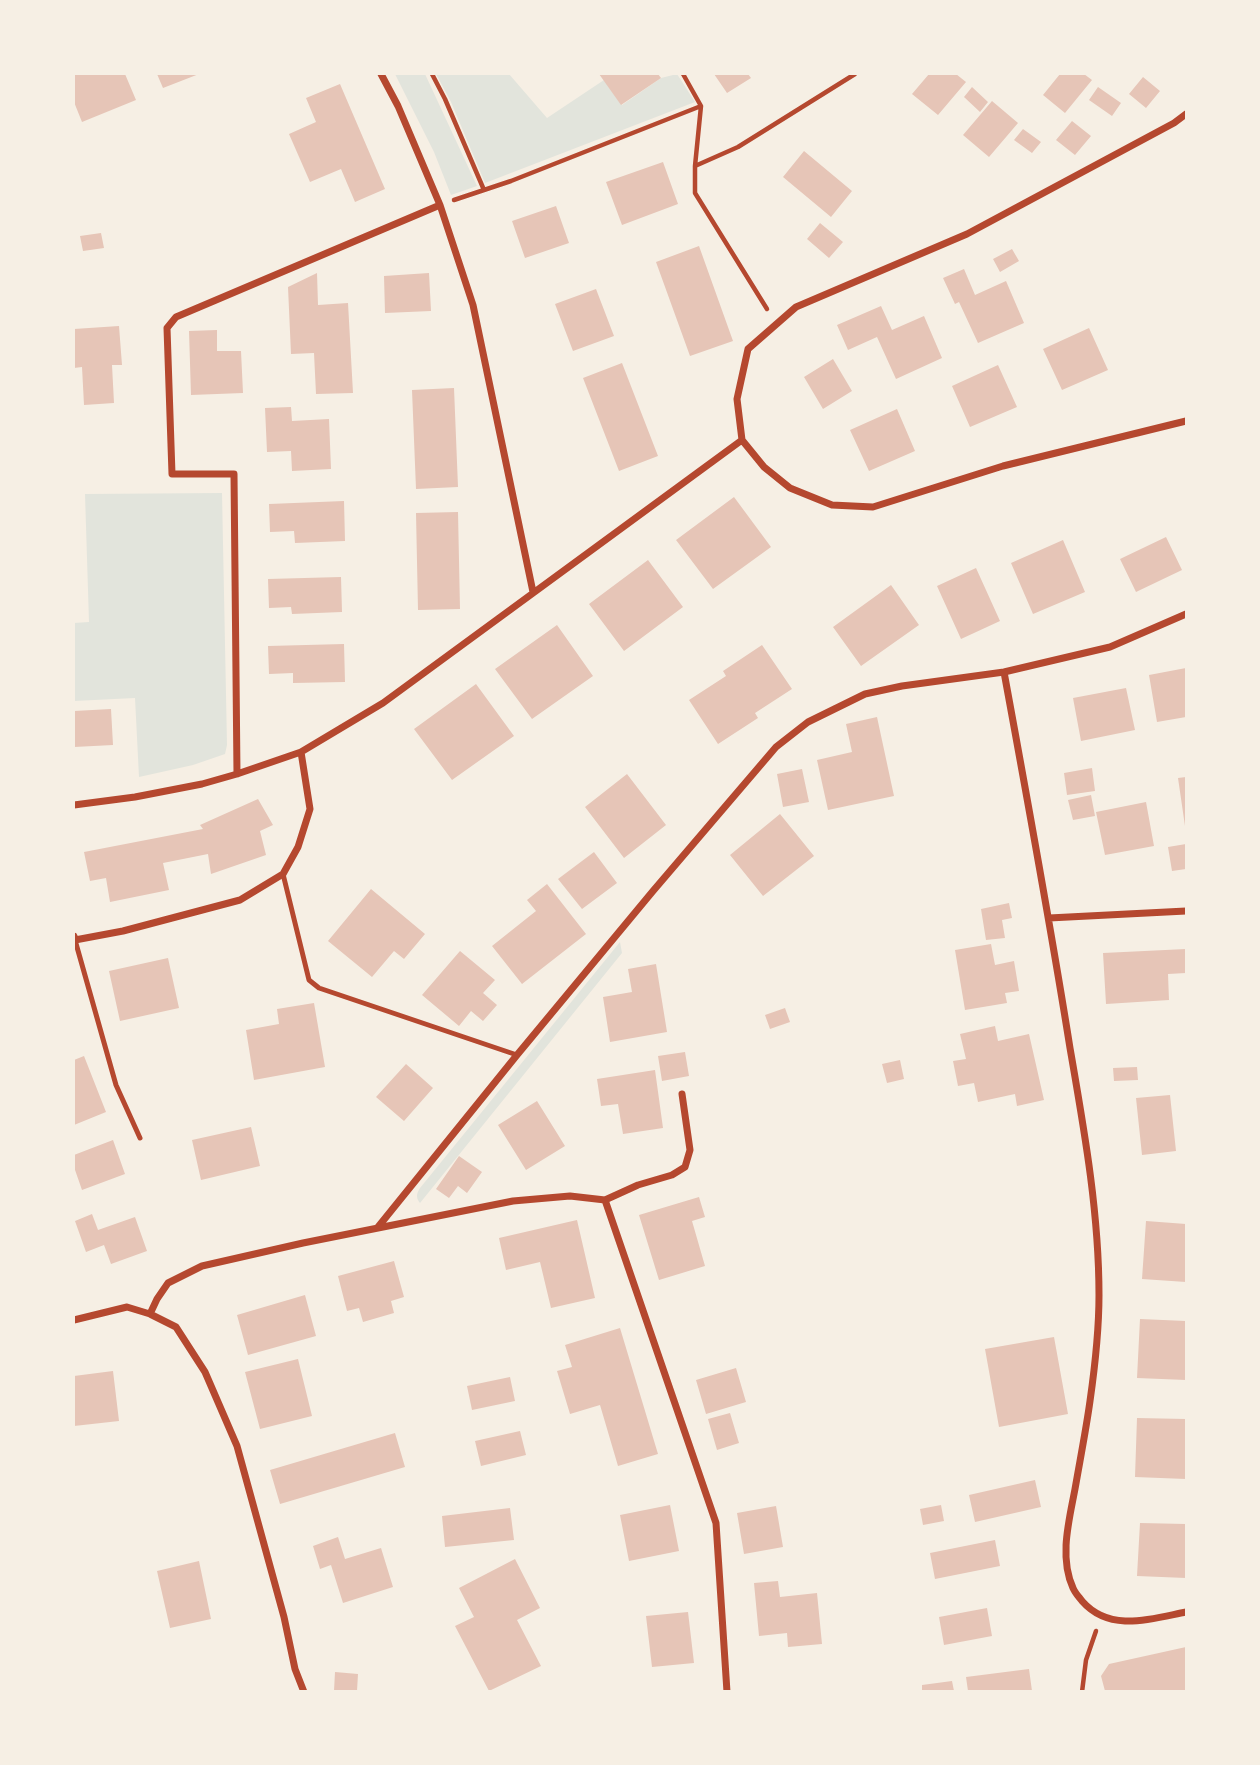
<!DOCTYPE html>
<style>
body{margin:0}
#map{position:relative;width:1260px;height:1765px;overflow:hidden;background:#f6efe4;font-family:"Open Sans",sans-serif}
canvas{display:block}
.frame{position:absolute;inset:0;border:75px solid #f6efe4;pointer-events:none}
</style>
<div id="map">
<canvas width="1260" height="1765"></canvas>
<div class="frame"></div>
</div>
<script>
const g = document.querySelector('canvas').getContext('2d');
g.lineJoin = 'round';
function fill(path, color) { g.fillStyle = color; g.fill(path, 'evenodd'); }
function trace(path, color, width, dash) { g.strokeStyle = color; g.lineWidth = width; g.lineCap = dash ? 'butt' : 'round'; g.setLineDash(dash || []); g.stroke(path); }
fill(new Path2D(`
 M395 74H425L477 186 451 195 434 152Z
 M436 74H509L547 118 604 80 622 105 661 78 677 74 695 102 485 183 451 102Z
 M222 493 227 745 225 754 193 765 139 777 135 698 74 701V623L89 622 85 494Z
 M620 942 622 953 420 1203C416 1198 416 1194 420 1188Z`), '#e2e4dc');
fill(new Path2D(`
 M74 74H125L136 100 82 122 74 102Z
 M157 74H199L163 88Z
 M599 74H658L661 78 621 105Z
 M714 74H748L751 78 727 93Z
 M929 74H956L966 82 938 115 912 94Z
 M1060 74H1084L1092 80 1065 113 1043 95Z
 M1143 77 1160 91 1146 108 1129 94Z
 M340 84 385 189 355 202 341 169 310 182 289 134 316 122 306 98Z
 M972 87 988 102 980 112 964 97Z
 M1098 87 1121 103 1112 116 1089 100Z
 M992 101 1018 123 989 157 963 135Z
 M1072 121 1091 136 1075 155 1056 140Z
 M1023 129 1041 142 1032 153 1014 140Z
 M804 151 852 191 831 217 783 177Z
 M663 162 678 204 622 225 606 182Z
 M556 206 569 243 525 258 512 221Z
 M820 223 843 242 829 258 807 239Z
 M101 233 104 248 83 251 80 236Z
 M699 246 733 341 690 356 656 262Z
 M1012 249 1019 261 1000 272 993 259Z
 M964 269 975 295 1006 281 1024 323 978 343 959 302 955 304 943 278Z
 M317 273 318 305 348 303 353 393 316 394 314 353 291 354 288 287Z
 M429 273 431 311 385 313 384 276Z
 M596 289 614 336 573 351 555 304Z
 M881 306 892 330 924 316 942 358 896 379 877 337 848 350 837 325Z
 M119 326 122 365H112L114 403 84 405 82 367 74 368V329Z
 M1089 328 1108 370 1062 390 1043 349Z
 M217 330V351H241L243 393 191 395 189 331Z
 M833 359 852 391 823 409 804 377Z
 M622 363 658 456 619 471 583 378Z
 M998 365 1017 407 970 427 952 386Z
 M454 388 458 487 416 489 412 390Z
 M291 407 292 421 329 419 331 469 292 471 291 451 267 452 265 408Z
 M897 409 915 451 869 471 850 430Z
 M734 497 771 547 713 589 676 540Z
 M344 501 345 541 295 543 294 531 270 532 269 504Z
 M458 512 460 609 418 610 416 513Z
 M1166 537 1182 570 1136 592 1120 559Z
 M1063 540 1085 592 1033 614 1011 563Z
 M648 560 683 607 624 651 589 604Z
 M976 568 1000 621 961 639 937 586Z
 M341 577 342 612 292 614 291 607 269 608 268 579Z
 M891 585 919 625 861 666 833 627Z
 M557 625 593 676 532 719 495 669Z
 M344 644 345 682 293 683V673L269 674 268 646Z
 M762 645 792 689 755 713 758 718 718 744 689 700 726 676 723 671Z
 M1186 668V717L1157 722 1149 675Z
 M476 684 514 736 452 780 414 729Z
 M1126 688 1135 730 1081 741 1073 698Z
 M111 709 113 745 74 747V711Z
 M877 717 894 796 828 810 817 760 852 752 846 724Z
 M1092 768 1095 791 1067 795 1064 773Z
 M802 769 809 802 783 807 777 774Z
 M627 774 666 825 624 858 585 807Z
 M1186 777V825L1185 826 1178 778Z
 M1091 795 1095 816 1073 820 1068 800Z
 M258 799 273 825 260 831 266 855 211 874 208 854 163 863 169 890 110 902 106 878 90 881 84 852 203 829 200 825Z
 M1146 802 1154 846 1105 855 1096 812Z
 M780 814 814 856 763 896 730 855Z
 M1186 844V869L1172 871 1168 847Z
 M594 852 617 883 582 909 558 879Z
 M547 884 586 934 522 984 492 946 536 911 527 900Z
 M371 889 425 934 404 959 394 951 372 977 328 941Z
 M1009 903 1012 918 1002 920 1005 938 986 940 981 909Z
 M991 944 995 965 1014 961 1019 991 1005 993 1007 1003 965 1010 955 950Z
 M1186 949V973L1168 974 1169 1000 1106 1004 1103 953Z
 M460 951 495 980 483 993 497 1005 483 1021 471 1011 459 1026 422 995Z
 M168 958 179 1008 120 1021 109 971Z
 M656 964 667 1032 610 1042 603 997 632 992 628 969Z
 M314 1003 325 1067 254 1080 246 1030 279 1024 277 1009Z
 M785 1008 790 1022 770 1029 765 1015Z
 M995 1026 998 1041 1029 1034 1044 1100 1017 1106 1015 1094 978 1102 974 1083 958 1086 953 1061 966 1059 960 1034Z
 M685 1052 689 1076 662 1081 658 1056Z
 M84 1056 106 1112 74 1125V1060Z
 M900 1060 904 1079 887 1083 882 1064Z
 M406 1064 433 1088 404 1121 376 1097Z
 M1137 1067 1138 1080 1114 1081 1113 1068Z
 M655 1070 663 1128 623 1134 618 1104 601 1106 597 1079Z
 M1170 1095 1176 1151 1142 1155 1136 1098Z
 M537 1101 565 1146 526 1170 498 1125Z
 M251 1127 260 1166 201 1180 192 1140Z
 M113 1140 125 1174 82 1190 74 1167V1155Z
 M459 1156 482 1172 467 1193 458 1186 449 1198 436 1189Z
 M699 1197 705 1217 692 1221 705 1266 659 1280 639 1215Z
 M92 1214 98 1230 135 1217 147 1251 111 1264 104 1245 86 1252 75 1221Z
 M577 1220 595 1298 551 1308 540 1262 506 1270 499 1238Z
 M1146 1221 1186 1224V1282L1142 1279Z
 M394 1261 404 1297 391 1301 394 1313 363 1322 359 1308 347 1311 338 1276Z
 M305 1295 316 1336 248 1355 237 1315Z
 M1140 1319 1186 1321V1380L1137 1378Z
 M620 1328 658 1454 618 1466 600 1405 570 1414 557 1371 572 1367 565 1345Z
 M1054 1337 1068 1414 999 1427 985 1349Z
 M298 1359 312 1416 260 1429 245 1372Z
 M736 1368 746 1402 706 1414 696 1380Z
 M113 1371 119 1421 74 1426V1376Z
 M510 1377 515 1401 472 1410 467 1386Z
 M730 1413 739 1443 717 1450 708 1419Z
 M1137 1418 1186 1419V1479L1135 1477Z
 M520 1431 526 1455 481 1466 475 1441Z
 M395 1433 405 1467 280 1504 270 1470Z
 M1035 1480 1041 1507 975 1522 969 1495Z
 M670 1505 679 1551 629 1561 620 1515Z
 M941 1505 944 1521 923 1525 920 1509Z
 M776 1506 783 1547 744 1554 737 1513Z
 M510 1508 514 1540 445 1547 442 1516Z
 M1140 1523 1186 1524V1578L1137 1576Z
 M338 1537 345 1559 381 1548 393 1587 343 1603 331 1565 320 1569 313 1546Z
 M995 1540 1000 1566 935 1579 930 1553Z
 M515 1559 540 1608 517 1620 541 1666 489 1691 455 1626 474 1617 459 1588Z
 M199 1561 211 1619 170 1628 157 1571Z
 M778 1581 780 1597 817 1593 822 1644 788 1647 787 1633 759 1636 754 1583Z
 M987 1608 992 1636 944 1645 939 1617Z
 M688 1612 694 1663 652 1667 646 1616Z
 M1186 1647V1691H1105L1101 1676 1109 1664Z
 M1029 1669 1032 1691H968L966 1677Z
 M335 1672 358 1674 357 1691H334Z
 M952 1681 954 1691H922V1685Z`), '#e6c5b7');
trace(new Path2D(`
 M432 74 445 99 484 190
 M683 74 701 106
 M695 166V193L767 309
 M454 200 511 181 701 106 695 166 738 147 855 74
 M1082 1692 1086 1660 1096 1631`), '#b5482f', 4.5);
trace(new Path2D(`
 M283 874 309 980 319 988 517 1055
 M75 940 116 1085 140 1138`), '#b5482f', 5);
trace(new Path2D(`
 M381 74 398 106 440 205 473 305 533 592
 M742 440 737 399 748 349 796 307 967 234 1174 123 1186 114
 M742 440 764 467 790 488 832 505 873 507 1003 466 1186 421
 M1004 672C1027 797 1050 922 1070 1048 1084 1129 1099 1212 1099 1295 1099 1330 1095 1366 1090 1401 1086 1430 1080 1460 1075 1489 1069 1521 1059 1557 1073 1588 1075 1593 1079 1597 1082 1601 1110 1633 1151 1619 1186 1612
 M237 774 234 474H172L167 328 176 317 440 205
 M74 805 135 797 202 784 237 774 301 752 383 703 742 440
 M1049 918 1186 911
 M74 936 75 940 123 931 240 900 283 874 298 847 310 809 301 752
 M605 1200 638 1185 672 1175 685 1167 690 1150 682 1094
 M378 1227 517 1055 653 891 776 747 808 722 865 694 902 686 1004 672 1110 647 1186 614
 M150 1314 157 1299 168 1283 202 1266 303 1243 513 1201 570 1196 605 1200 716 1523 727 1692
 M74 1320 127 1307 150 1314 176 1327 205 1372 237 1446 284 1617 295 1669 304 1692`), '#b5482f', 7);
</script>
